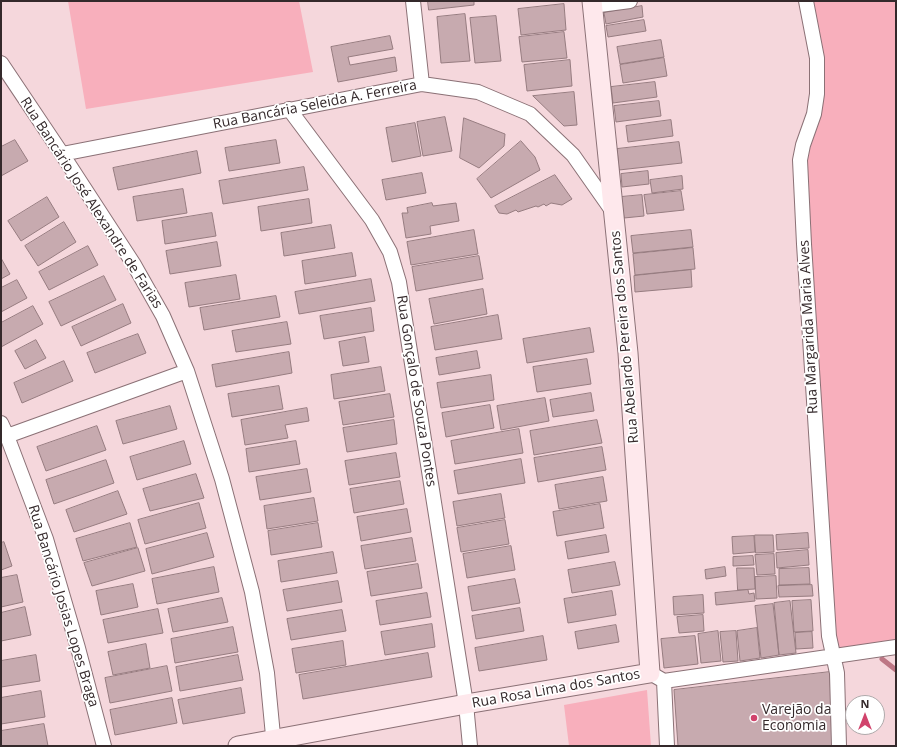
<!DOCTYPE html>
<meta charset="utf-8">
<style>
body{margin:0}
#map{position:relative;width:897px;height:747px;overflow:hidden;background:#f5d7dc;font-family:"Open Sans",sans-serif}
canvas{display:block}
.frame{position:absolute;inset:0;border:2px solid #34292b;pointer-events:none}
.north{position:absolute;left:845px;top:695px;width:40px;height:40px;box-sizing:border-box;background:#fff;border:1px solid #aea9aa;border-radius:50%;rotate:0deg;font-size:11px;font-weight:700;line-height:16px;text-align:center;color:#34292b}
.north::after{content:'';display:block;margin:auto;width:14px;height:18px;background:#d1436c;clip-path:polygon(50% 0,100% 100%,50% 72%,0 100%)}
</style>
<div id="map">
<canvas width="897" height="747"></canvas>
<div class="frame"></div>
<div class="north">N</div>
</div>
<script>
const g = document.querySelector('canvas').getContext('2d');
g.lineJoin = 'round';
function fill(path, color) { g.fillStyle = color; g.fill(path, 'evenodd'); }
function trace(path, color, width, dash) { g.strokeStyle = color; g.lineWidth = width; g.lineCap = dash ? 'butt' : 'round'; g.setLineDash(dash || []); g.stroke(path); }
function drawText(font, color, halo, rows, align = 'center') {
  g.font = font + ' "Open Sans",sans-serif'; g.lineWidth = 3.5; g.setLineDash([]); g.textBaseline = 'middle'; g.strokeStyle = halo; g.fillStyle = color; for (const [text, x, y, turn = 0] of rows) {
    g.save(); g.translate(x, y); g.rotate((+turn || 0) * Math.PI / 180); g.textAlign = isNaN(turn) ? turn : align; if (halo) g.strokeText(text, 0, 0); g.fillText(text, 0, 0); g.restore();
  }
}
fill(new Path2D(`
 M68 1H299L313 72 86 109Z
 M806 1H896V647L834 655 800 160 814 114Z
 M647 690 651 746H569L564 705Z`), '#f8afbc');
trace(new Path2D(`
 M882 659 896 670`), '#bd7785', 5);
const building = new Path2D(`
 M428 1H474V5L429 10Z
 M564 4 566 30 521 35 518 9Z
 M642 6 643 17 606 24 604 13Z
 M465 14 470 61 441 63 437 17Z
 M496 16 501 61 475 63 470 18Z
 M644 20 646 31 608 37 606 26Z
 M564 32 567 58 522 62 519 37Z
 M390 36 393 49 348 57 350 65 395 57 397 71 338 82 331 47Z
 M661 40 664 57 620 64 617 47Z
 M664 58 667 76 623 83 620 65Z
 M570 60 572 86 527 91 524 65Z
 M655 82 657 97 613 103 611 87Z
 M574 92 577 125 564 126 533 96Z
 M659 101 661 116 616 122 614 106Z
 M445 117 452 151 423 156 417 122Z
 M464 118 505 134 504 146 479 168 460 158Z
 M671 120 673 136 628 142 626 126Z
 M415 123 421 156 392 162 386 128Z
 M15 140 28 161 1 176V147Z
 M276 140 280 163 229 171 225 148Z
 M521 141 535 157 540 170 491 198 477 179Z
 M679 142 682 163 619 170 617 149Z
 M197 151 201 173 118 190 113 168Z
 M304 167 308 190 223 204 219 181Z
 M648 171 649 184 622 187 621 174Z
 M422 173 426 193 386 200 382 180Z
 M555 175 572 199 562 205 551 203 546 206 544 204 538 207 536 206 518 212 516 210 507 214 499 213 495 206Z
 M682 176 683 189 652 193 650 180Z
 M183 189 187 213 137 221 133 197Z
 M681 191 684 210 647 214 644 195Z
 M642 195 644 216 624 218 621 197Z
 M47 197 59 217 21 241 8 221Z
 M309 199 312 223 261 231 258 207Z
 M432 203 433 206 456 203 459 221 430 226 431 234 406 238 402 213H408L407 208Z
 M212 213 216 236 165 244 162 221Z
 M64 222 76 242 38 266 25 246Z
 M331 225 335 248 284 256 281 233Z
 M474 230 478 254 411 265 407 242Z
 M691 230 693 247 633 253 631 236Z
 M217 242 221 266 170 274 166 251Z
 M88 246 98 265 49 290 39 272Z
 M693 248 695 269 635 275 633 254Z
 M352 253 356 276 305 284 302 261Z
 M479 256 483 279 416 291 412 267Z
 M1 258 10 274 1 279Z
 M691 270 692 287 635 292 634 276Z
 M236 275 240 299 189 307 185 283Z
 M104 276 116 300 61 326 49 302Z
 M371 279 375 301 299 314 295 292Z
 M17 280 27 298 1 312V288Z
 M483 289 487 314 434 324 429 299Z
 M276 296 280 317 204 330 200 308Z
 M123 304 131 323 81 346 72 327Z
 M33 306 43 324 1 347V323Z
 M371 308 374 331 324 339 320 316Z
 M498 315 502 339 435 350 431 327Z
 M287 322 291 344 236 352 232 331Z
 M590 328 594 352 527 363 523 339Z
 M138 334 146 353 95 373 87 353Z
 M365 337 369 362 343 366 339 342Z
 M36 340 46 358 25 369 15 351Z
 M477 351 480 368 439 375 436 358Z
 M289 352 292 373 216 387 212 365Z
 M587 359 591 384 537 392 533 367Z
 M64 361 73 381 22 403 14 383Z
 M381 367 385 391 334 399 331 375Z
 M491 375 494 400 441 408 437 383Z
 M279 386 283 409 232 417 228 394Z
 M591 393 594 411 553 417 550 400Z
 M390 394 394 417 343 425 339 402Z
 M545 398 549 421 501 430 497 406Z
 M490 405 494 428 446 437 442 413Z
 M170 406 177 429 123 444 116 421Z
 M307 408 309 421 285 425 288 438 245 445 241 420Z
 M394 420 397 444 347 452 343 428Z
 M597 420 602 443 534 455 530 431Z
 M97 426 106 450 46 471 37 447Z
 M519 429 523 453 455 464 451 441Z
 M184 441 191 464 137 480 130 457Z
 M296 441 300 464 249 472 246 449Z
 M602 447 606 470 538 482 534 458Z
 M396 453 400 477 349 485 345 461Z
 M521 459 525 483 458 494 454 471Z
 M106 460 114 483 54 504 46 480Z
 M307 469 311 492 260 500 256 477Z
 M196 474 204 498 150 511 143 489Z
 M603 477 607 501 559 509 555 485Z
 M400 481 404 504 354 513 350 489Z
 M118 491 127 514 74 532 66 510Z
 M501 494 505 518 457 526 453 502Z
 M314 498 318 521 267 529 264 506Z
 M199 503 206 528 145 544 138 520Z
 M600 504 604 528 557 536 553 512Z
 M407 509 411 532 361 541 357 517Z
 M505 520 509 544 461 552 457 528Z
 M130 523 137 547 83 561 76 539Z
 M318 523 322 547 271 555 268 531Z
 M207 533 214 557 152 574 146 549Z
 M808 533 809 548 777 550 776 535Z
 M606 535 609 552 568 559 565 542Z
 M755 535H773L774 552 756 553Z
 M754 536 755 552 733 554 732 537Z
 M412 538 416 561 365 569 361 546Z
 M4 542 12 566 1 570V543Z
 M511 546 515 570 467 578 463 554Z
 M138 548 145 571 92 586 84 563Z
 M808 550 809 565 777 568 776 553Z
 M333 552 337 573 281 582 278 561Z
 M774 554 775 574 757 575 755 555Z
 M753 556 754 565 733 566V557Z
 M615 562 620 585 572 593 568 570Z
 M418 564 422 588 371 596 367 572Z
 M214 567 219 592 157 604 152 579Z
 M725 567 726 576 706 579 705 570Z
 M737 568H754L755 589 738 590Z
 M809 568 810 584 779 585V569Z
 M17 575 23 602 1 607V578Z
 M776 576 777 598 756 599 755 577Z
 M515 579 520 603 472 611 468 587Z
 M338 581 342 602 287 611 283 590Z
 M133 584 138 607 101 615 96 591Z
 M812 585 813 596 779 597 778 586Z
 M748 590 749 594 754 593 755 601 716 605 715 593Z
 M612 591 616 615 568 623 564 599Z
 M427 593 431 617 380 625 376 601Z
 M703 595 704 613 674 615 673 597Z
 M222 598 228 622 173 632 168 609Z
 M811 600 813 631 794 632 792 601Z
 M790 601 796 653 779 655 774 603Z
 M773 604 779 655 761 658 755 606Z
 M25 607 31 635 1 641V613Z
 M520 608 524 631 476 639 472 616Z
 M158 609 163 633 108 643 103 620Z
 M342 610 346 631 291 640 287 619Z
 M703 615 704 631 679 633 677 617Z
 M432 624 435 647 385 655 381 632Z
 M616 625 619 642 578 649 575 632Z
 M233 627 238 652 175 663 171 639Z
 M757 628 760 658 740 661 737 631Z
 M718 631 721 661 701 663 698 634Z
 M736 631 738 661 723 662 720 632Z
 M812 632 813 648 796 649 795 633Z
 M543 636 547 660 479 671 475 648Z
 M695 636 698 664 664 668 661 639Z
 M343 641 346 665 296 673 292 649Z
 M146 644 150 668 113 675 108 652Z
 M428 653 432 677 303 699 299 675Z
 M36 655 40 681 1 687V661Z
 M238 655 243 680 180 691 176 667Z
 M167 666 172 691 110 703 105 678Z
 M830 672 832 746H678L674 690Z
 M241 688 245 713 183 724 178 700Z
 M41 691 45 717 1 724V698Z
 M172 698 177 723 115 735 110 710Z
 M44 724 48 746H1V731Z`);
fill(building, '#c7aaaf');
trace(building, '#967c80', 1);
const minor = new Path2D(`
 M413 1 422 84
 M806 1 817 58V94L814 114 803 145 800 160 804 244 829 636 837 673 839 746
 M592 6 630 1
 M1 63 62 154 133 263 163 316 187 371 222 479 252 592 267 673 274 746
 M289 109 372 220 390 252 399 282 466 704 470 746
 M62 154 422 84 478 92 530 114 573 155 613 212
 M1 423 7 436 46 539 78 648 104 746
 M7 436 187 371
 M650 673 664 681 896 647
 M664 681 667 746`);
const secondary = new Path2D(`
 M238 746 466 704 650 673 628 353 592 1`);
trace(minor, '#8b7176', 16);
trace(secondary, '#8b7176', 21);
trace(minor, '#fff', 14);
trace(secondary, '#fee8ec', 19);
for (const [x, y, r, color] of [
 [754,718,4,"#d1436c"]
]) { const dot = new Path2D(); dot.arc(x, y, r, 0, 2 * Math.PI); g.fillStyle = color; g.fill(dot); trace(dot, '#fff', 1.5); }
drawText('14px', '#34292b', '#fff', [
 ["Rua Bancária Seleida A. Ferreira",315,105,-11],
 ["Rua Bancário José Alexandre de Farias",91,203,57],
 ["Rua Margarida Maria Alves",809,327,-93],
 ["Rua Abelardo Pereira dos Santos",625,337,-95],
 ["Rua Gonçalo de Souza Pontes",416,391,81],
 ["Rua Bancário Josias Lopes Braga",63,606,73],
 ["Rua Rosa Lima dos Santos",556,689,-10]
]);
drawText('14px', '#34292b', '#fff', [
 ["Varejão da",762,710],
 ["Economia",762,726]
], 'left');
</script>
